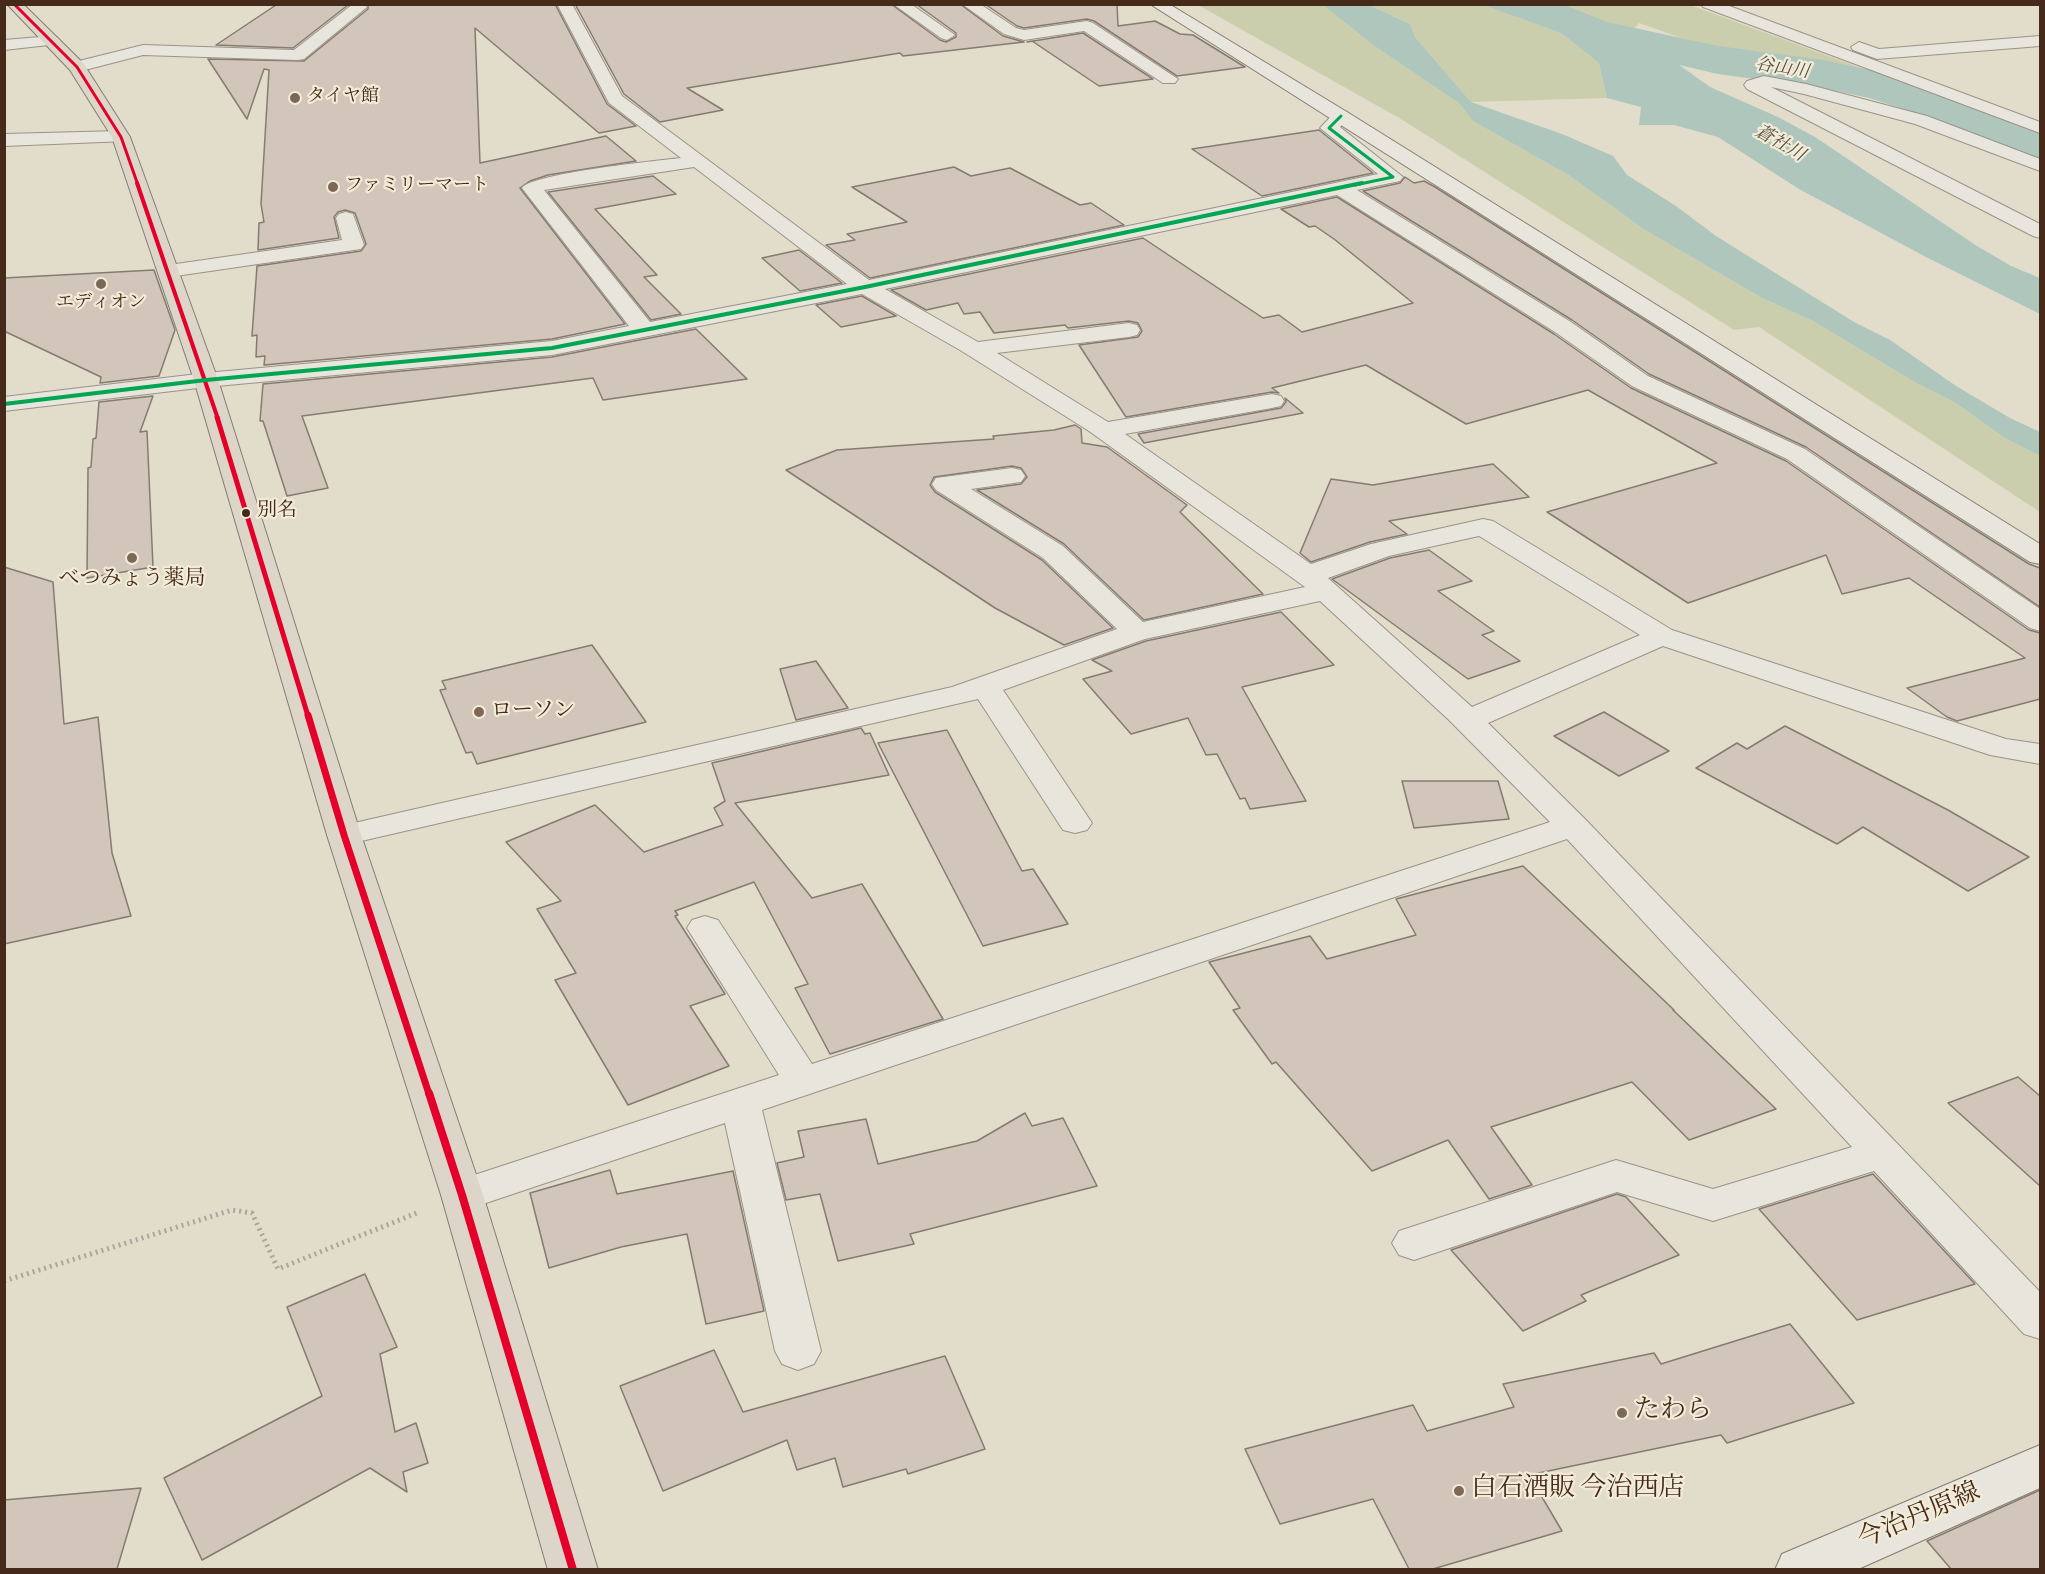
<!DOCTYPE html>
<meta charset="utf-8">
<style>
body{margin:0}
#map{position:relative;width:2045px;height:1574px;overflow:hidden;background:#e2dccb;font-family:"Sorts Mill Goudy",serif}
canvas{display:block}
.frame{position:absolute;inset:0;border:6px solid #452a19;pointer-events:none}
</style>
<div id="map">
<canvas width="2045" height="1574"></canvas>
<div class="frame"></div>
</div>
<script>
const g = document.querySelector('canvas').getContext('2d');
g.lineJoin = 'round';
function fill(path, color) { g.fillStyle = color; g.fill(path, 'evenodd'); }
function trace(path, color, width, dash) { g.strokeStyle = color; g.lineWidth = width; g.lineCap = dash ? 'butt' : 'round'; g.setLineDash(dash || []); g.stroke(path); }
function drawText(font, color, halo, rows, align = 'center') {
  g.font = font + ' "Sorts Mill Goudy","Noto Serif JP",serif'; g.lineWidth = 4.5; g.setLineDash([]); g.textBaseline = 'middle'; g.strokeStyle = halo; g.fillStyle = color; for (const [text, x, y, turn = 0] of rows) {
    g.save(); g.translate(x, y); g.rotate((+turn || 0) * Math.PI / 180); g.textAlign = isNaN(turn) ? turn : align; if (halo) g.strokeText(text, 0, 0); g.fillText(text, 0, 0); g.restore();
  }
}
fill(new Path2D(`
 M1198 5H1323L1373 45 1459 103 1473 121 1570 176 1645 230 1762 298 1813 321 1918 384 1954 402 2005 438 2040 456V512L1759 327 1734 330 1401 119Z
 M1369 5H1483L1561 33 1599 63 1607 98 1471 102 1415 37 1410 24Z
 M1547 5H1690L1888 78 1762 59 1693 42 1639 23 1627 35Z`), '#cacead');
fill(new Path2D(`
 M1323 5H1369L1410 24 1415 37 1471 102 1562 134 1613 156 1627 175 1676 206 1716 236 1854 322 1890 340 1956 386 2010 418 2040 432V456L2005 438 1954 402 1918 384 1813 321 1762 298 1645 230 1570 176 1473 121 1459 103 1373 45Z
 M1483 5H1547L1627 35 1671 59 1710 87 1778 117 1815 137 1977 246 2011 266 2040 278V314L1926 257 1799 189 1718 137 1674 125H1639L1641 107 1607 98 1599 63 1561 33Z`), '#aec6bc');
fill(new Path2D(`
 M1501 4H1562L1607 22 1718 46 1823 60 1880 72 1979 102 2040 126V158L2022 154 1945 122 1869 98 1823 88 1718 74 1594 45 1507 13Z`), '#aec6bc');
const building = new Path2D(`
 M329 4 348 5 293 48 216 45 276 5Z
 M368 4H555L607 104 636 126 599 133 475 28 480 163 606 136 636 161 548 175 530 181 520 188 625 324 552 339 264 365 265 356 256 357 257 335 252 336 257 266 361 251 366 244 355 213 345 210 338 212 334 217 339 238 258 250 259 223 264 222 261 204 269 70 264 69 247 119 208 59 304 61 368 9Z
 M575 4H891L940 40 946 42 956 37V33L916 4H960L1003 36 1024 42 903 56 900 53 687 88 723 110 660 122 624 94Z
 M985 4H1117L1118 26 1155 21 1180 34 1193 35 1245 67 1177 76 1094 21 1087 19 1024 28 1017 26Z
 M1083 33 1153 79 1099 86 1032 41 1027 42Z
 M1319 130 1373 173 1262 196 1192 149Z
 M954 167 971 176 1010 168 1080 205 1091 203 1124 225 870 278 826 245 855 240 847 234 907 222 852 187Z
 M653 176 676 194 595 209 657 275 644 277 681 314 651 320 548 192Z
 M1405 177 1414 183 1424 181 1435 187 2029 564 2040 568V607L1806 447 1649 374 1572 320 1363 191 1400 183Z
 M1337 197 1554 334 1631 388 1786 461 2029 630 2040 633V699L1957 721 1947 717 1907 688 2025 658 1909 578 1842 594 1826 555 1688 603 1547 512 1717 463 1588 390 1466 424 1366 365 1272 388 1279 393 1272 392 1126 417 1079 345 1138 337 1142 331 1138 323 1129 321 1068 328 1065 325 994 333 980 312 964 314 958 303 926 310 891 290 1143 238 1263 318 1279 315 1302 332 1413 303 1334 239 1315 226 1309 227 1281 209Z
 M799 250 842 283 800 291 762 258Z
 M154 270 175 330 159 376 100 383 101 377 4 331V278Z
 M862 296 896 316 841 327 816 305Z
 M696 329 747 379 603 400 593 378 302 416 328 488 287 496 263 421H260L263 384 552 357Z
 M153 396 140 432 147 431 153 567 87 578 88 468 91 467 93 439 96 438 99 402Z
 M1285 398 1303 413 1144 443 1138 434 1281 408 1286 402Z
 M1075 425 1081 429 1082 443 1107 447 1187 505 1180 512 1263 594 1144 620 1064 544 977 490 1021 484 1027 477 1021 468 1012 466 934 477 930 485 935 492 1042 560 1113 628 1064 645 995 608 786 470 837 450 994 439 993 436 1054 430Z
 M1493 464 1529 497 1389 521 1407 534 1370 542 1311 562 1300 553 1331 479 1373 485Z
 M1429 550 1472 581 1438 591 1494 631 1482 635 1520 661 1468 679 1332 579 1390 558Z
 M4 567 53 582 64 724 98 717 112 853 131 916 4 944Z
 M1281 612 1334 665 1242 687 1306 801 1250 809 1245 798 1240 799 1217 754 1206 755 1188 718 1131 734 1083 679 1112 671 1092 660 1146 641Z
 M592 645 646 722 477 764 472 752 466 753 440 690 446 689 442 681Z
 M816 661 848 708 796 720 780 669Z
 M1604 712 1669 751 1619 776 1554 736Z
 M1785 726 1948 810 2029 857 1968 891 1863 827 1837 844 1696 768 1737 743 1747 749Z
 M861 728 865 734 870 733 889 775 735 803 812 898 862 884 943 1019 830 1054 795 988 808 984 754 882 675 911 678 915 675 916 725 994 690 1006 729 1066 628 1105 555 980 576 973 537 909 561 901 506 842 595 805 644 852 723 825 714 808 725 801 712 763Z
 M947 730 1022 871 1033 869 1068 924 983 946 878 743Z
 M1402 781H1498L1509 819 1414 828Z
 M1523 866 1674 1010H1673L1776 1109 1689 1140 1632 1082 1491 1127 1532 1185 1489 1199 1448 1140 1372 1171 1276 1062 1272 1064 1233 1010 1240 1008 1209 962 1310 936 1327 959 1416 935 1396 899Z
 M2018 1077 2040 1096V1186L1948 1103Z
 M1025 1113 1032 1126 1063 1118 1097 1186 910 1234 914 1244 838 1261 820 1194 786 1200 777 1163 804 1157 798 1131 866 1119 878 1164 977 1141Z
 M610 1170 617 1194 733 1171 764 1311 706 1324 687 1234 621 1247 549 1268 530 1193Z
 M1873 1174 1975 1284 1857 1320 1759 1209Z
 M1617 1194 1626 1197 1679 1255 1581 1295 1586 1301 1523 1331 1451 1250Z
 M365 1274 397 1347 380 1354 395 1432 416 1423 428 1463 403 1472 407 1492 370 1468 202 1560 164 1478 322 1396 287 1307Z
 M1790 1324 1854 1403 1727 1443 1721 1435 1529 1475 1562 1531 1433 1569H1409L1373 1499 1280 1524 1245 1449 1413 1405 1427 1431 1514 1407 1503 1384 1654 1353 1661 1364Z
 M714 1350 743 1412 945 1356 985 1449 908 1474 906 1469 843 1487 835 1458 797 1470 787 1440 663 1491 620 1386Z
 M141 1488 117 1569H4V1500Z
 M2040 1490V1569H1951L1927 1541Z`);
fill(building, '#d2c5b9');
trace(building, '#847c71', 1.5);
const street = new Path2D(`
 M353 4H365L367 7 304 59 298 60 143 55 77 72 69 67 71 63 143 45 294 50Z
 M557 4H572L622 96 869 280 1378 174 1320 128 1335 112H1347L1350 116 1340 127 1403 177 1400 181 1357 190 1571 322 1648 376 1805 449 2040 609V631L2030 628 1787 459 1632 386 1555 332 1337 195 885 289 978 342 1129 323 1137 325 1140 330 1137 335 1129 337 997 353 1108 422 1272 394 1281 396 1284 401 1281 406 1272 408 1125 434 1311 564 1371 544 1483 519 1493 521 1672 630 2006 739 2040 744V764L1990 755 1663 646 1488 723 1585 819 2040 1292V1339L2024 1334 1874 1171 1713 1221 1617 1192 1414 1260 1399 1255 1392 1243 1399 1231 1616 1160 1713 1189 1852 1147 1567 839 762 1110 821 1351 814 1364 798 1370 782 1364 775 1351 725 1123 462 1211 447 1206 441 1195 447 1184 779 1075 687 928 692 920 705 916 718 920 812 1064 1550 822 1449 720 1320 601 1145 639 1003 690 1092 823 1087 830 1075 833 1063 830 978 699 344 845 332 842 327 835 332 828 952 687 1117 629 1043 558 936 490 932 484 936 478 1012 468 1021 470 1025 476 1021 482 971 489 1063 546 1143 622 1305 587 1089 431 960 350 862 294 552 355 206 387 4 411V397L206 373 552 341 629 326 522 188C533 173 656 161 681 158L609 103ZM694 167 847 284 650 322 544 190ZM1479 536 1640 635 1472 707 1328 578 1389 556Z
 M893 4H911L955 35 947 40 941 38Z
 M962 4H980L1016 28 1024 30 1087 21 1093 23 1178 79 1175 83H1163L1084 31 1024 40 1004 34Z
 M1701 4H1724L2040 122V133L1703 7Z
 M52 36 58 38 60 41 58 44 4 50V40Z
 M2040 36V46L1877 59 1853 50 1851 47 1859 42 1879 49Z
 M1764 76 1806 84 1927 116 2040 159V171L1915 124 1804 94 1771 87 2040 224V238L2033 236 1747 89 1744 85 1747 81Z
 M121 131 127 133 130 137 127 141 4 146V134Z
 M346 212 353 214 364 245 361 249 169 277 161 276 158 271 161 266 169 265 342 240 336 218 339 214Z`);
const secondary = new Path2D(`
 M1150 4H1169L1347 112 2040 544V564L2030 562Z
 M2040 1445V1488L1856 1570H1775L1782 1554Z`);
const highway = new Path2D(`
 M7 4H23L83 63 130 137 218 380 361 835 483 1195 598 1570H548L441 1195 327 835 194 380 112 137 70 70Z`);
trace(street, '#9a9388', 2);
trace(secondary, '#847c71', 2);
trace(highway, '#847c71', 2);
trace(new Path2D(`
 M4 1281 232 1210 252 1213 278 1269 419 1212`), '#aca69e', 5, [2, 4]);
fill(street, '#e8e5dd');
fill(secondary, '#e8e5dd');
fill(highway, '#dcd5c8');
trace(new Path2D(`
 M14 4 77 67 121 137 138 185`), '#e4002b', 3);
trace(new Path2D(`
 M137 183 218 419`), '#e4002b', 4);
trace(new Path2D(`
 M217 417 308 716`), '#e4002b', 5);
trace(new Path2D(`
 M308 715 344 835 429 1094`), '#e4002b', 7);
trace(new Path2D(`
 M429 1093 462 1195 573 1570`), '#e4002b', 8);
trace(new Path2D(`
 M1341 116 1329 128 1393 177 1355 185`), '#00a651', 3);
trace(new Path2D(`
 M4 404 206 380 552 348 865 287 1362 183`), '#00a651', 4);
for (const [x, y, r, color] of [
 [295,98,6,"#7c6857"],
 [333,187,6,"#7c6857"],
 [101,284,6,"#7c6857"],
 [246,513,5,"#452a19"],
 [132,558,6,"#7c6857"],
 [479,712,6,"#7c6857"],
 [1622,1413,6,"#7c6857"],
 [1459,1491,6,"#7c6857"]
]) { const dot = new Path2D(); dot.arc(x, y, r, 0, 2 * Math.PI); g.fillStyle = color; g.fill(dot); trace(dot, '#f2ebd7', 2); }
drawText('italic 18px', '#5a4f40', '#f2ebd7', [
 ["谷山川",1782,70,9],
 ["蒼社川",1779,145,30]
]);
drawText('18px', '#452a19', '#f2ebd7', [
 ["タイヤ館",307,98],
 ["ファミリーマート",345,187],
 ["エディオン",101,304,"center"]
], 'left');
drawText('20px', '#452a19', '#f2ebd7', [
 ["別名",257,513]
], 'left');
drawText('21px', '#452a19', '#f2ebd7', [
 ["べつみょう薬局",132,580],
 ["ローソン",491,712,"left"]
]);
drawText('26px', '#452a19', '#f2ebd7', [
 ["たわら",1634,1413],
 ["白石酒販 今治西店",1471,1491]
], 'left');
drawText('26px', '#452a19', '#f2ebd7', [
 ["今治丹原線",1920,1518,-23]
]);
</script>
